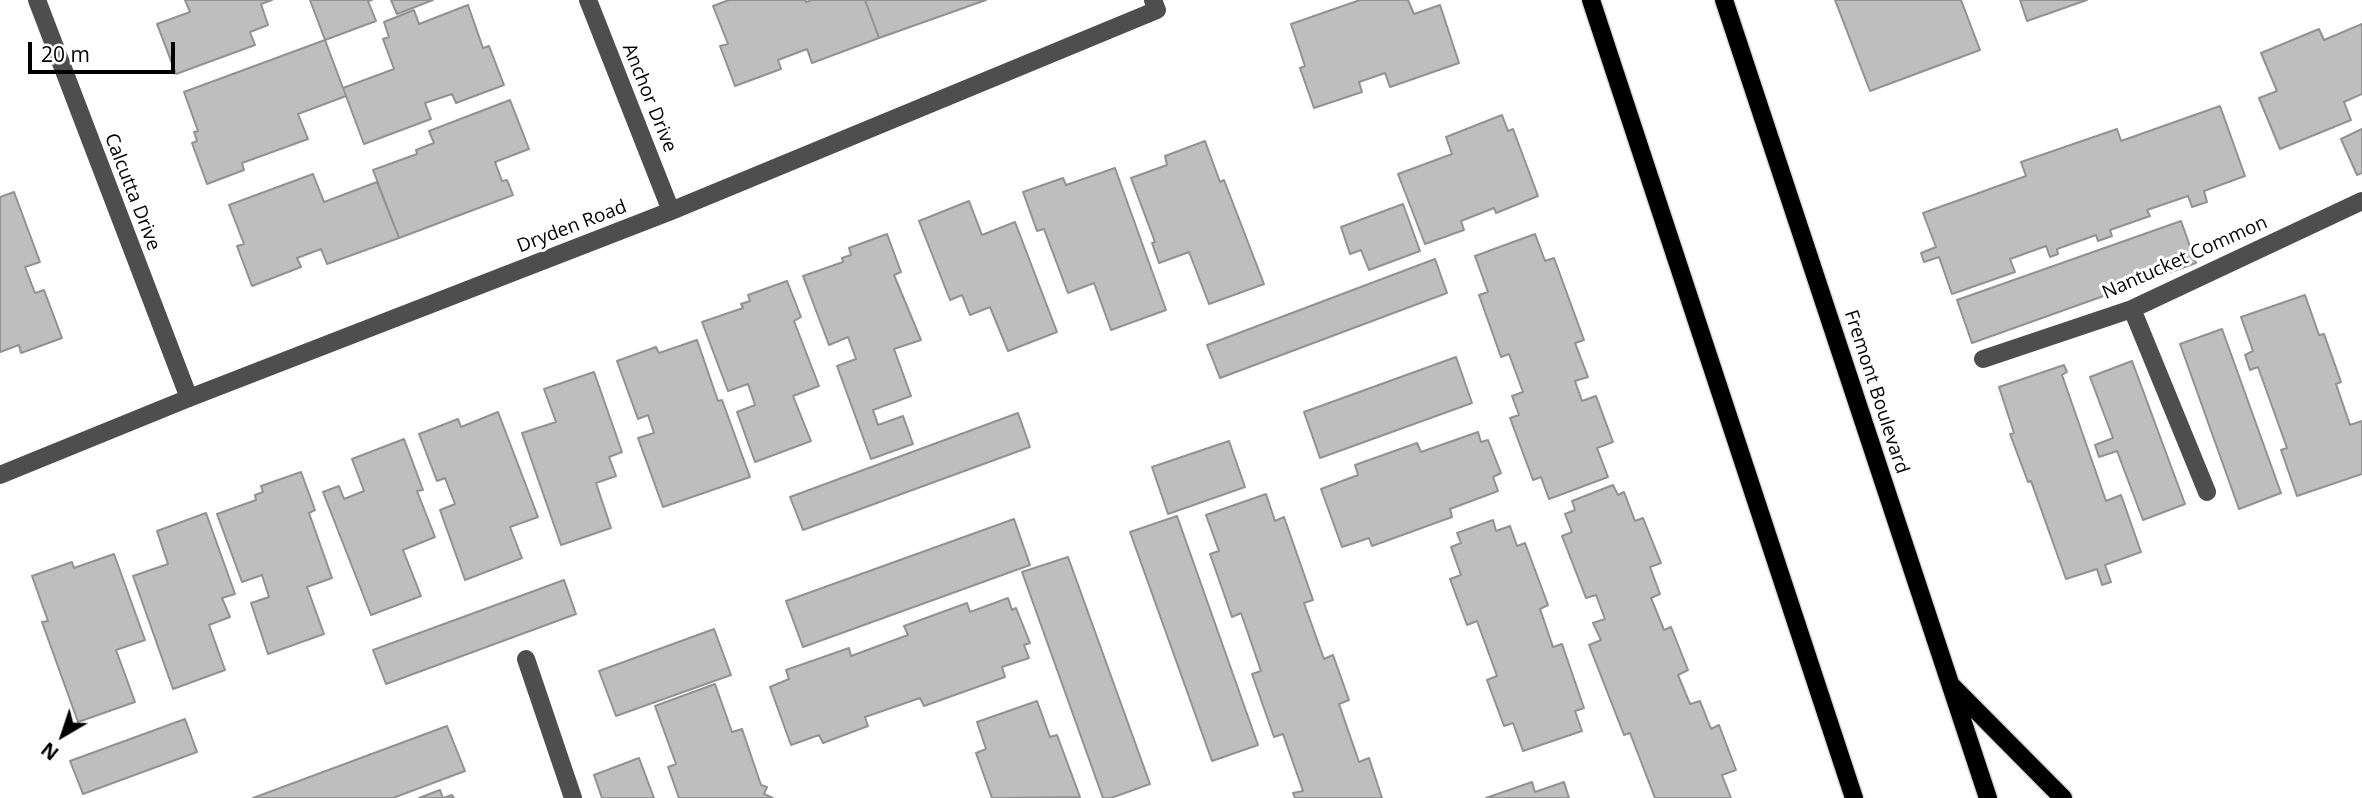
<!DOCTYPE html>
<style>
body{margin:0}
#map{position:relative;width:2362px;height:798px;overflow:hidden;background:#fff;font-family:"Open Sans",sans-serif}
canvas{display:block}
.north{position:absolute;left:28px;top:700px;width:70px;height:70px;-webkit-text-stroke:5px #fff;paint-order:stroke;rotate:219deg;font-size:19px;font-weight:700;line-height:28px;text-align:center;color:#000}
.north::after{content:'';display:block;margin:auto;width:24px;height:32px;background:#000;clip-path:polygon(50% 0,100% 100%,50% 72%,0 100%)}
.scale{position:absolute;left:28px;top:42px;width:147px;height:32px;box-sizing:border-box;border:4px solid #000;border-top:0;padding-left:9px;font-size:21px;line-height:24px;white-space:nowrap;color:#000;-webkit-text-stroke:5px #fff;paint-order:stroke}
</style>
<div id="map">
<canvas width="2362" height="798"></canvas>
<div class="north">N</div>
<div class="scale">20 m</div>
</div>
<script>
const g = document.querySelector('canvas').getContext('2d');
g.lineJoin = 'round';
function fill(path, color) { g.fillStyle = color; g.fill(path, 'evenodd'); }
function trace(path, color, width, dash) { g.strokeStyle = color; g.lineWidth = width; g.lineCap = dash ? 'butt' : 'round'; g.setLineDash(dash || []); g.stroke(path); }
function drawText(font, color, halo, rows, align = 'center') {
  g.font = font + ' "Open Sans",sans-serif'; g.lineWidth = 6; g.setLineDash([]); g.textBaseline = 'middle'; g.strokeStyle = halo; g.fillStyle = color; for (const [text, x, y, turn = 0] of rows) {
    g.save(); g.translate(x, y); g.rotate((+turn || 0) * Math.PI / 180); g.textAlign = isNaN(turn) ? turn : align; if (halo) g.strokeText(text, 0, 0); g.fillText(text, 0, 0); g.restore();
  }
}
const building = new Path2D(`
 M185 0H272L261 4 268 25 250 32 255 45 176 74 157 24 190 12Z
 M310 0H372L368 1 376 21 325 40Z
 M391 0H433L397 14Z
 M729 0H805L806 2 812 0H865L879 38 812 63 807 49 778 60 781 69 735 86 720 46 728 44 713 6Z
 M865 0H986L879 38Z
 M1360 0H1408L1414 14 1440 5 1459 63 1390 87 1385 73 1359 82 1362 92 1314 108 1300 68 1305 66 1291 24Z
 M1835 0H1961L1980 50 1870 91Z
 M2020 0H2087L2027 21Z
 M468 5 483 48 489 46 504 85 456 103 452 94 425 103 431 119 364 144 343 88 394 69 383 39 389 37 384 22 414 10 419 24Z
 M2362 24V94L2344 102 2351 120 2280 149 2259 98 2277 91 2261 53 2319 29 2324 40Z
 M325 40 346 96 298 114 308 139 242 163 244 170 207 184 192 143 197 141 194 132 198 131 184 92Z
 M510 100 529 149 495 162 502 181 507 180 513 195 399 238 373 170 417 154 416 150 434 143 429 131Z
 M2220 106 2245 176 2204 191 2207 202 2192 207 2188 196 2147 210 2150 216 2110 230 2112 236 2098 241 2096 235 2057 249 2058 254 2050 257 2046 246 2010 259 2015 272 1952 294 1939 257 1924 262 1921 253 1936 247 1923 213 2026 176 2021 162 2117 129 2121 141Z
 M1502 115 1508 131 1513 129 1538 196 1496 213 1494 208 1461 221 1464 230 1425 244 1398 174 1452 154 1446 137Z
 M2362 129V173L2357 175 2341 139Z
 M1205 141 1220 182 1224 180 1264 284 1209 304 1189 252 1159 263 1152 243 1155 242 1131 178 1167 165 1165 156Z
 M1115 168 1166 310 1111 330 1094 283 1068 293 1044 229 1037 231 1023 192 1063 178 1066 185Z
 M313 174 324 202 377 182 399 238 327 264 321 249 297 258 301 267 252 286 237 246 244 244 229 205Z
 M14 192 40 262 25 267 35 293 44 290 62 338 21 353 19 345 0 352V197Z
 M969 201 982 235 1015 222 1057 332 1008 351 990 307 970 315 962 295 950 300 919 221Z
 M1403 204 1420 251 1369 270 1361 250 1350 254 1341 227Z
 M2181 221 2196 263 1972 343 1957 300Z
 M887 234 901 272 894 275 921 340 894 349 911 396 873 410 878 425 903 416 913 444 871 459 837 366 856 359 848 337 829 345 803 276 843 262 842 258 851 255 849 248Z
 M1535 234 1545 261 1554 258 1584 340 1575 343 1588 377 1575 381 1582 401 1596 396 1613 442 1597 448 1608 477 1549 499 1541 477 1533 480 1510 418 1519 415 1512 396 1523 392 1509 354 1501 357 1479 295 1488 292 1475 256Z
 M1435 259 1447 293 1220 378 1207 345Z
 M787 281 801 317 794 321 819 386 793 396 811 441 755 462 737 412 755 405 748 384 728 391 702 322 743 308 741 304 750 301 748 295Z
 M2305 295 2319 335 2324 334 2341 382 2336 384 2350 425 2362 421V474L2297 496 2281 450 2287 448 2258 367 2250 370 2245 355 2253 351 2241 317Z
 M2222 329 2281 493 2239 509 2180 344Z
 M697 340 718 401 722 400 750 477 663 507 638 438 654 433 648 415 638 419 617 361 656 347 659 353Z
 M1456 357 1472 403 1320 458 1304 412Z
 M2132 361 2185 504 2143 520 2117 451 2099 457 2095 445 2113 438 2090 377Z
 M2064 365 2067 372 2062 375 2106 501 2121 495 2141 552 2105 565 2111 582 2102 585 2097 569 2066 579 2031 481 2028 482 2010 434 2014 433 1999 387Z
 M594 372 622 452 609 457 616 476 596 483 611 528 561 545 522 433 556 422 544 389Z
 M498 412 538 517 510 527 522 558 465 580 440 510 455 504 445 478 437 481 419 434 458 419 461 427Z
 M1018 413 1030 447 803 530 790 497Z
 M1478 432 1481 442 1488 440 1501 473 1493 477 1498 491 1450 509 1452 517 1372 546 1369 538 1342 547 1321 489 1358 475 1355 465 1417 443 1421 452Z
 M404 439 423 490 417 491 435 537 403 550 421 596 371 615 323 492 339 486 344 499 364 491 352 459Z
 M1229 441 1245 487 1168 514 1152 467Z
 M301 472 315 510 309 513 332 578 307 587 324 634 268 654 251 603 269 597 262 575 242 582 217 514 256 500 255 495 263 492 261 486Z
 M1613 485 1618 495 1624 492 1635 521 1643 518 1661 563 1650 567 1660 594 1651 598 1664 630 1671 627 1688 670 1678 675 1690 704 1700 701 1711 729 1719 725 1736 770 1722 775 1731 798H1655L1630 733 1624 735 1589 645 1601 640 1593 623 1605 619 1596 595 1586 598 1562 536 1572 532 1565 514 1575 510 1572 501Z
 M1266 494 1275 521 1284 517 1313 600 1304 603 1324 659 1333 655 1349 700 1339 704 1359 762 1369 758 1382 798H1295L1293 793 1303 791 1283 734 1274 737 1252 674 1261 671 1241 613 1232 617 1210 554 1219 551 1206 515Z
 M206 513 235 594 222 598 230 617 209 625 225 670 173 689 133 576 168 564 157 531Z
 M1177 516 1258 745 1212 761 1130 532Z
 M1014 519 1030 565 803 647 786 601Z
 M1493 520 1496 531 1510 526 1517 546 1525 543 1548 605 1540 609 1553 647 1562 644 1584 708 1575 711 1582 731 1523 751 1513 723 1504 726 1487 680 1497 676 1477 621 1467 625 1450 579 1461 575 1451 547 1461 543 1457 533Z
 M114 554 145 640 116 650 135 702 78 722 42 622 48 621 32 576 72 562 74 568Z
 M1068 557 1150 784 1111 798H1103L1022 572Z
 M564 580 576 614 386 684 373 650Z
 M1008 598 1012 610 1016 608 1030 643 1024 645 1029 658 1002 667 1005 677 924 706 920 698 865 717 868 726 823 743 819 735 791 745 770 687 789 679 786 670 849 648 851 656 908 635 904 626 967 603 970 612Z
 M714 629 731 675 616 716 599 671Z
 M715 684 732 732 742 729 761 785 767 787 764 794 773 798H679L668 767 676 764 655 706Z
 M1037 701 1050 737 1057 735 1080 797 992 798 976 753 986 749 977 722Z
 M185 719 197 752 83 794 70 761Z
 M447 726 465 771 393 798H253Z
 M639 758 654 798H602L594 775Z
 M1532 782 1535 792 1564 782 1569 798H1486Z
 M440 790 443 798 452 795 454 798H419Z`);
fill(building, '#bebebe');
trace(building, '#929292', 2);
const major = new Path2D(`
 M1591 0 1854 798
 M1724 0 1988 798
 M1952 686 2063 798`);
trace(major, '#dbdbdb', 21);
trace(new Path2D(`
 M37 0 189 398
 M588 0 671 211
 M2132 309 2207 492
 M1983 359 2132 309 2362 201
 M0 475 189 398 671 211 1157 10 1153 0
 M526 659 573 798`), '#4e4e4e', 18);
trace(major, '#000', 18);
drawText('19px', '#000', '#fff', [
 ["Anchor Drive",649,98,68],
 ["Calcutta Drive",132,192,69],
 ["Dryden Road",572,227,-21],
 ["Nantucket Common",2185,258,-24],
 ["Fremont Boulevard",1876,392,72]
]);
</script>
